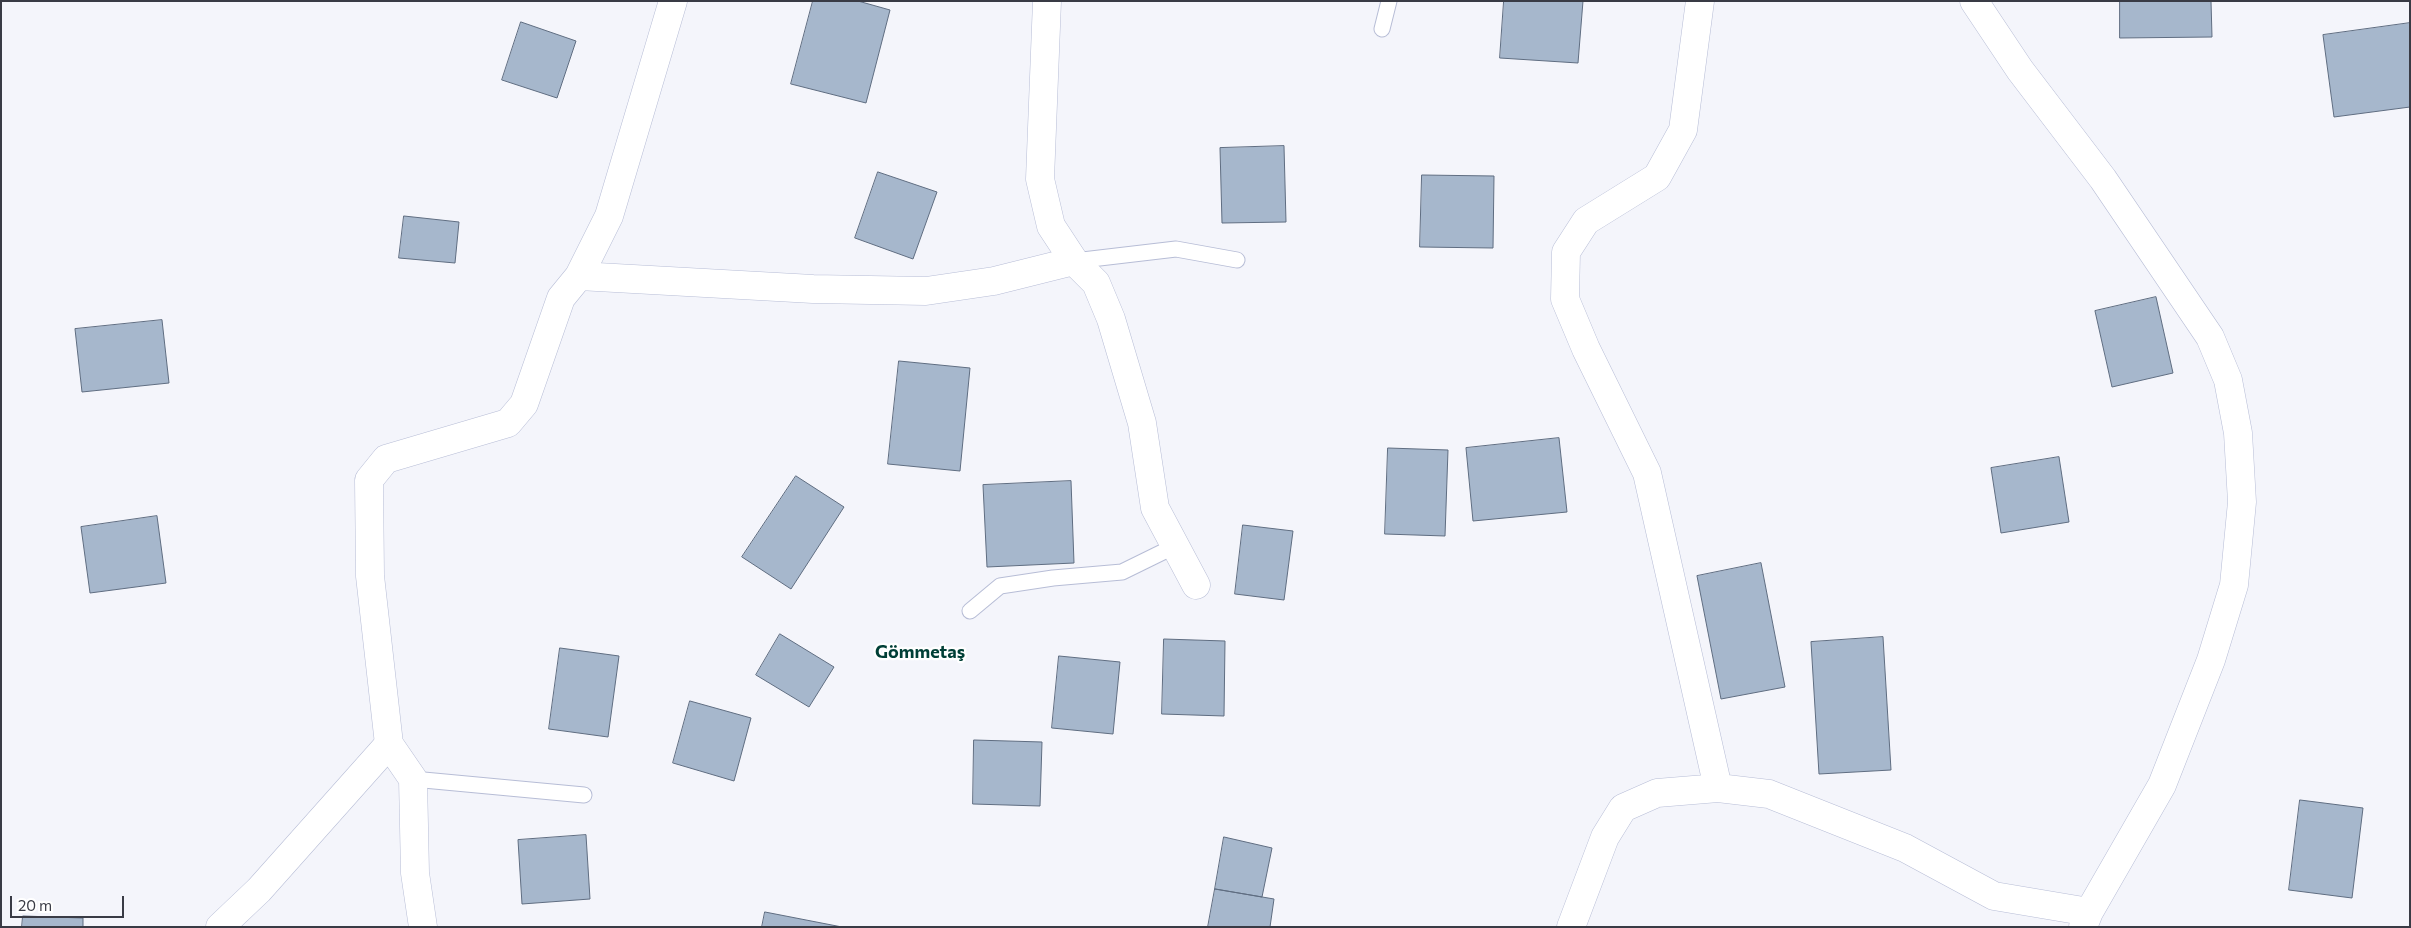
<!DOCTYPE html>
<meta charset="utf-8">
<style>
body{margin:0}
#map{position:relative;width:2411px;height:928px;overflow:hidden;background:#f4f5fb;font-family:Commissioner,sans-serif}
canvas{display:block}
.frame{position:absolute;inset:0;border:2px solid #393b45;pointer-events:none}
.scale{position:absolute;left:10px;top:896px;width:114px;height:22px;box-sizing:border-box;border:2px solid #393b45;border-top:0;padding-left:6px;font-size:15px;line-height:18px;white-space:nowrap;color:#393b45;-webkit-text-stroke:4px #fff;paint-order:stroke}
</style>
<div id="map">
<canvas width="2411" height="928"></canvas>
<div class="frame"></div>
<div class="scale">20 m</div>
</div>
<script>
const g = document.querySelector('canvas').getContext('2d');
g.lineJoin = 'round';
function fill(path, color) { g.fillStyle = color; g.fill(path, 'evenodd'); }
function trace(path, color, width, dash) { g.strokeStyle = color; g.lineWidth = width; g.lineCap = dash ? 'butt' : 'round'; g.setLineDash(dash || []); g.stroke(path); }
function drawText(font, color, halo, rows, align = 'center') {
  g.font = font + ' Commissioner,sans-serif'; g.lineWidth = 4.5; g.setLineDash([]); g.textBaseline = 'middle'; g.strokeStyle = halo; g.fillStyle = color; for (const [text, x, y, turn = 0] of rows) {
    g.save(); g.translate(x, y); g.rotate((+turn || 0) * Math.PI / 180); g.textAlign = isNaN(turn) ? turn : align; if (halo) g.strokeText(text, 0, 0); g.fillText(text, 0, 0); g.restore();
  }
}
const building = new Path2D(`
 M813 1H858L890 10 866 103 791 84Z
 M1504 1H1583L1578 63 1500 58Z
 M2120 1H2211L2212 37 2120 38Z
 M521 22 576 41 557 98 502 80Z
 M2410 23V107L2334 117 2323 35Z
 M1284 146 1286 222 1222 223 1220 148Z
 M878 172 937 192 913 259 855 238Z
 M1422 175 1494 176 1493 248 1420 247Z
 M404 216 459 222 455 263 399 258Z
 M2156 297 2173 373 2112 387 2095 311Z
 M162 320 169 383 82 392 75 329Z
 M899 361 970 368 960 471 888 464Z
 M1559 438 1567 512 1473 521 1466 448Z
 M1388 448 1448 450 1445 536 1385 534Z
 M2059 457 2069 522 2001 533 1991 468Z
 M796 476 844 507 791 589 742 557Z
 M1071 481 1074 563 987 567 983 485Z
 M157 516 166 583 90 593 81 527Z
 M1243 525 1293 531 1284 600 1235 594Z
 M1761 563 1785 687 1721 699 1697 576Z
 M780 634 834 667 809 707 756 675Z
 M1883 637 1891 770 1819 774 1811 642Z
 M1164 639 1225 641 1224 716 1162 714Z
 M560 648 619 656 608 737 549 729Z
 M1059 656 1120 662 1113 734 1052 728Z
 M690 701 751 718 734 781 673 763Z
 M974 740 1042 742 1040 806 973 804Z
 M2300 800 2363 808 2352 898 2289 890Z
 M586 835 590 899 522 904 518 840Z
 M1224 837 1272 848 1262 897 1215 889Z
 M1215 889 1274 899 1270 927H1208Z
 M765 912 842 927H762Z
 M23 916 83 918V927H22Z`);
fill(building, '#a6b7cc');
trace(building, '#5f6d81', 1);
const lane = new Path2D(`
 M1382 29 1389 1
 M1074 261 1176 249 1237 260
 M970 611 1000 586 1053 578 1122 572 1175 546
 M413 779 584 795`);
const street = new Path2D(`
 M1047 1 1040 179 1051 226 1074 261 1096 283 1111 319 1142 423 1155 508 1196 585
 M1700 1 1683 130 1657 177 1586 221 1566 252 1565 299 1586 349 1647 473 1718 788
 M1974 1 2020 70 2103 179 2210 337 2228 380 2238 433 2242 502 2234 585 2211 660 2162 785 2089 912 2083 927
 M579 276 813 289 926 291 994 281 1074 261
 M423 927 415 873 413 779 389 744 370 576 369 480 386 459 508 423 524 404 561 298 579 276 609 216 673 1
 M1571 927 1605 837 1623 808 1657 793 1718 788 1769 794 1905 848 1994 896 2089 912`);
const secondary = new Path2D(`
 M220 927 259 890 389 744`);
trace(lane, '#b7bdd6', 17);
trace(street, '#b7bdd6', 29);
trace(secondary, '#b7bdd6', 29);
trace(lane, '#fff', 15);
trace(street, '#fff', 28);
trace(secondary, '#fff', 28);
drawText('bold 18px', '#003f36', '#fff', [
 ["Gömmetaş",920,652]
]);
</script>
